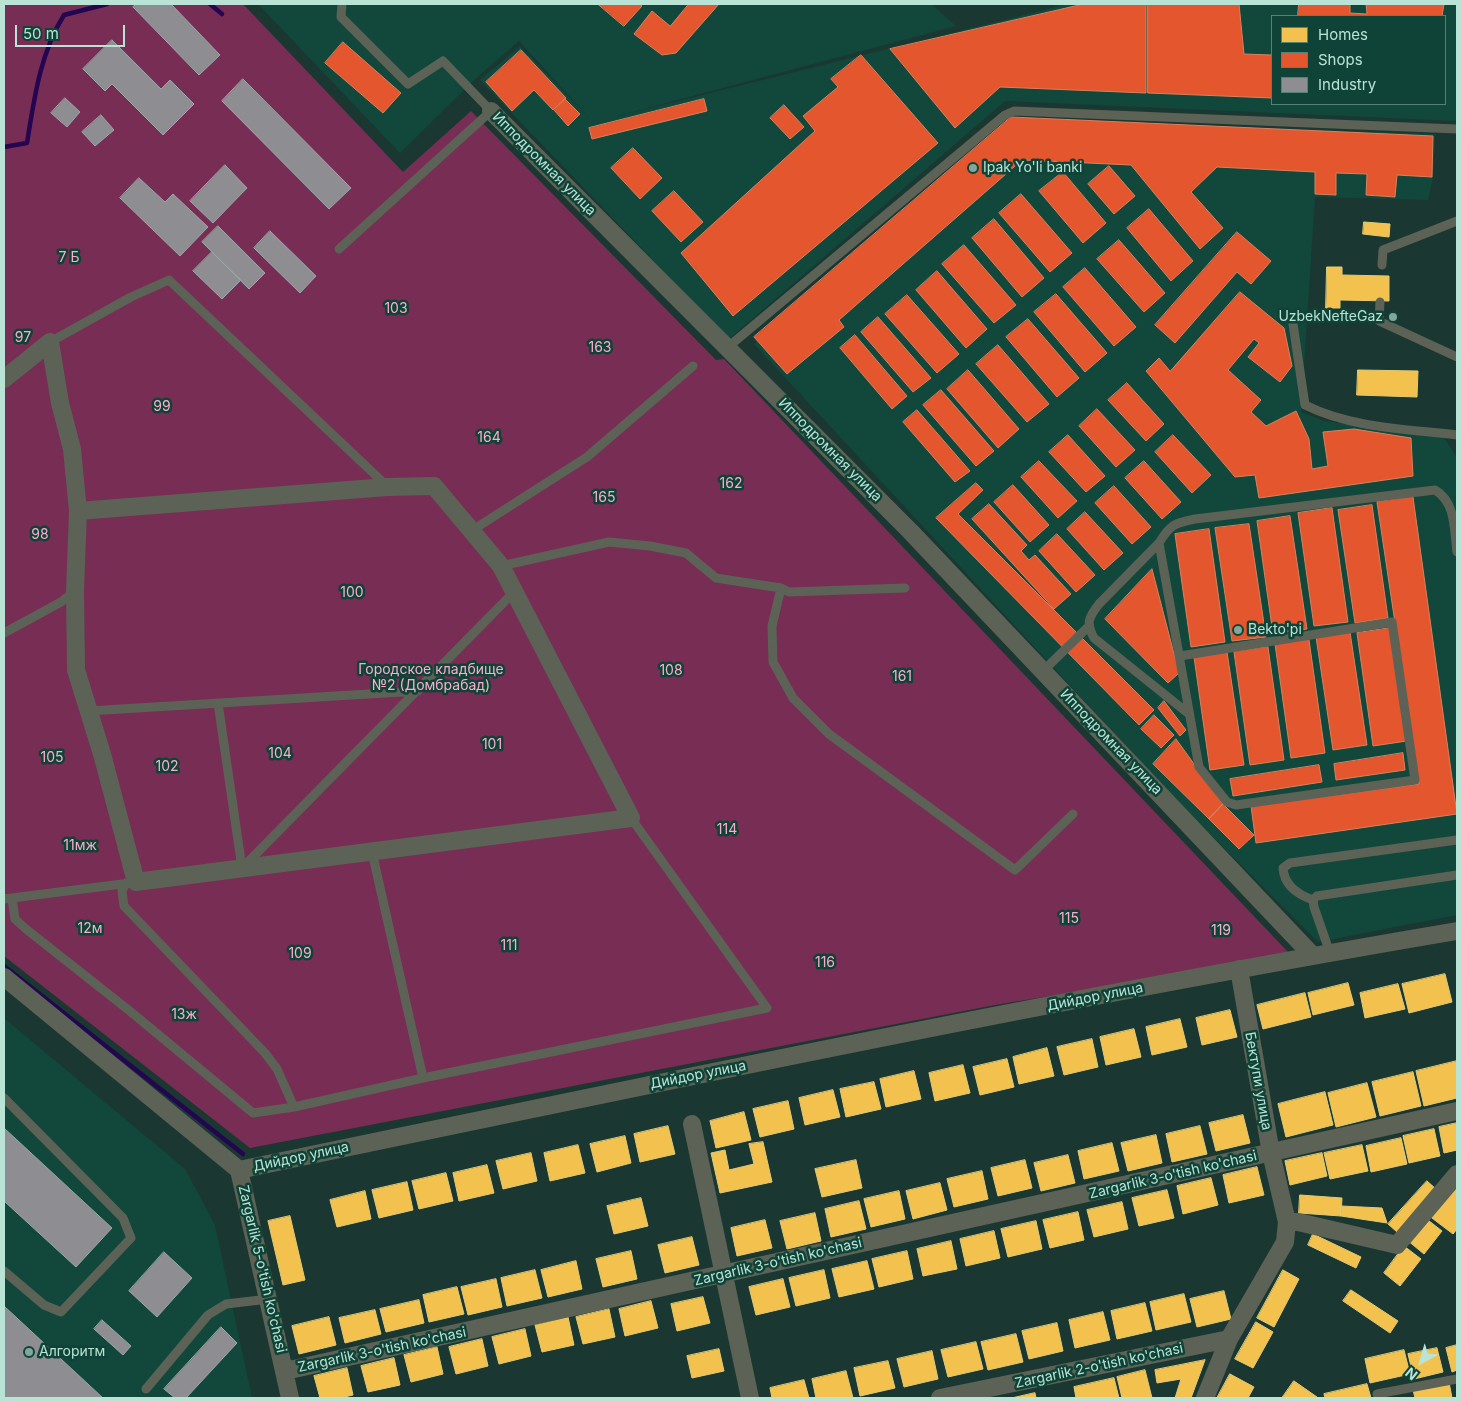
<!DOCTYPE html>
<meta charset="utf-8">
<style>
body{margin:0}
#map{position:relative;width:1461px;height:1402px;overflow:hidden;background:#1b3731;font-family:Inter,sans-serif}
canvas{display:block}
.frame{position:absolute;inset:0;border:5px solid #b8e3d5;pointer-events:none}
.legend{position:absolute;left:1271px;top:15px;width:175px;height:90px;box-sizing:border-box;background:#0f4337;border:1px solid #538376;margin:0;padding:6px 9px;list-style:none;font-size:15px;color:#b8e3d5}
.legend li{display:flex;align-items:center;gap:10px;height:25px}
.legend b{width:25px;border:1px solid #538376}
.north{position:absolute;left:1396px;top:1337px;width:50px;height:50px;-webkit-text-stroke:4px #0f4337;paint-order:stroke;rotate:219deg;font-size:14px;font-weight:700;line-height:20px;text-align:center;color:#b8e3d5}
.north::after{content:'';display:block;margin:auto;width:18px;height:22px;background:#b8e3d5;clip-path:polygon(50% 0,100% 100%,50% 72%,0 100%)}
.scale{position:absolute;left:15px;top:25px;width:110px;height:22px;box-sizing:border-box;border:2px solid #b8e3d5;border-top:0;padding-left:6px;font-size:15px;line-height:18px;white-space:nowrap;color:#b8e3d5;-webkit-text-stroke:4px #0f4337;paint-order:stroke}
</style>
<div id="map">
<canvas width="1461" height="1402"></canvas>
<div class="frame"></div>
<ul class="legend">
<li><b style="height:14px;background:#f2c14e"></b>Homes</li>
<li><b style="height:14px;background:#e4572e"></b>Shops</li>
<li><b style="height:14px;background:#8d8d92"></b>Industry</li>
</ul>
<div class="north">N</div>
<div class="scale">50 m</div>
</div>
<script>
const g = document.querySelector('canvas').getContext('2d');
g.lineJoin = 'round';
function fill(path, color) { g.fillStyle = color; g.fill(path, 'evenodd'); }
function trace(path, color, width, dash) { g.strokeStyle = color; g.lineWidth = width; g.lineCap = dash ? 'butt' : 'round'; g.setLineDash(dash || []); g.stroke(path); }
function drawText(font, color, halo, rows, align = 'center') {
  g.font = font + ' Inter,sans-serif'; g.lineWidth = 5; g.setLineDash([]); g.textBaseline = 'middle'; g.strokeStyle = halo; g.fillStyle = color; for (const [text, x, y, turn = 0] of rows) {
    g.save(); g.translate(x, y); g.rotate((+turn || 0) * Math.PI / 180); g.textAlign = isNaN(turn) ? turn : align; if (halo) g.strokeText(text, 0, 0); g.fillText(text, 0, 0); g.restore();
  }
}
fill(new Path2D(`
 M258 4H931L956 26 610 118 1048 9 1062 4H1457V121L1005 101 729 339 480 80 520 46 593 122 519 41 475 79 400 153ZM1272 16H1445V104H1272Z
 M1026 119 1435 134 1433 178 1428 200 1315 197 1301 412 1324 421 1443 436 1457 458V915L1318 942 1177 801 754 344 1011 122Z
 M4 1018 185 1169 215 1225 252 1398H4Z`), '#11483b');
fill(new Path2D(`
 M4 4H243L403 172 471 111 716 360 724 359 1289 953 1206 970 995 1005 250 1148 4 956Z`), '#782d54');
const homes = new Path2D(`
 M1364 222 1390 224 1389 237 1363 234Z
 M1327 267H1342V275L1389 276V301L1340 300V308H1326Z
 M1358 370 1418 371 1417 397 1357 395Z
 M1445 974 1452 1002 1409 1013 1402 984Z
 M1348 983 1354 1005 1313 1015 1308 993Z
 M1398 984 1405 1009 1365 1018 1360 993Z
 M1305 993 1311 1017 1263 1029 1257 1005Z
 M1230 1010 1237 1037 1202 1045 1196 1018Z
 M1180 1019 1187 1047 1152 1055 1146 1027Z
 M1134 1029 1141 1057 1106 1065 1100 1037Z
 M1092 1039 1098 1067 1064 1075 1057 1047Z
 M1047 1048 1054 1076 1019 1084 1013 1057Z
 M1007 1059 1014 1087 980 1095 973 1067Z
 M1457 1061V1098L1424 1106 1416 1071Z
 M963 1065 970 1093 935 1101 929 1073Z
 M914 1071 921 1099 886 1107 880 1079Z
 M1413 1072 1421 1106 1380 1116 1372 1082Z
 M874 1082 881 1109 846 1117 840 1089Z
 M1367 1083 1376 1117 1336 1127 1328 1093Z
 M833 1090 840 1117 805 1125 799 1098Z
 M1325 1092 1333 1125 1286 1137 1278 1104Z
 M788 1101 794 1129 760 1137 753 1109Z
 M744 1112 751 1140 716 1148 710 1121Z
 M1243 1115 1250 1143 1216 1151 1209 1123Z
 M1457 1123V1150L1444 1153 1439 1127Z
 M668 1126 675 1154 640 1162 634 1134Z
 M1200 1126 1207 1154 1172 1162 1166 1134Z
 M1434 1129 1440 1156 1409 1163 1403 1136Z
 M1156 1135 1162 1163 1128 1171 1121 1143Z
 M625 1136 631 1163 597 1172 590 1144Z
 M1401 1138 1407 1164 1371 1172 1366 1146Z
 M763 1142 772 1182 720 1193 711 1153 725 1150 729 1170 754 1164 749 1144Z
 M1112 1143 1119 1171 1084 1179 1078 1151Z
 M578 1145 585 1173 550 1181 544 1153Z
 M1362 1145 1368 1171 1330 1179 1324 1153Z
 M531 1153 537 1181 503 1189 496 1161Z
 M1322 1153 1327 1176 1290 1185 1285 1161Z
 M1068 1155 1075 1183 1041 1191 1034 1163Z
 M856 1160 862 1188 822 1197 815 1169Z
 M1025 1160 1032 1188 998 1196 991 1168Z
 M487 1165 494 1193 459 1201 453 1173Z
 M1257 1167 1264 1195 1229 1203 1223 1175Z
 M982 1171 988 1199 954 1207 947 1179Z
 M446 1173 453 1201 419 1209 412 1181Z
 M1457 1176V1229L1453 1234 1428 1215Z
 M1211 1178 1218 1205 1183 1214 1177 1186Z
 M1427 1181 1436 1189 1397 1232 1388 1224Z
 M407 1182 413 1210 379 1218 372 1190Z
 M940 1183 947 1210 913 1219 906 1191Z
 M1167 1190 1174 1218 1139 1226 1132 1198Z
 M365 1191 371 1219 337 1227 330 1200Z
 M899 1191 905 1219 871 1227 864 1199Z
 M1300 1195 1342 1198 1341 1216 1299 1213Z
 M641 1198 648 1226 614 1234 607 1206Z
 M859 1201 866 1229 831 1237 825 1209Z
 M1122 1202 1128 1229 1094 1237 1087 1210Z
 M1341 1206 1382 1208 1387 1223 1341 1216Z
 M1078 1212 1084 1240 1050 1248 1043 1220Z
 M815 1213 821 1241 787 1249 780 1221Z
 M290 1216 305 1280 283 1285 268 1221Z
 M1424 1217 1442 1231 1424 1254 1407 1240Z
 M765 1220 772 1248 737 1256 731 1228Z
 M1036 1221 1042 1249 1008 1257 1001 1229Z
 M994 1231 1000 1258 966 1266 960 1239Z
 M1313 1234 1361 1257 1356 1268 1308 1245Z
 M692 1237 699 1265 665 1273 658 1245Z
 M951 1241 957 1269 923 1276 917 1249Z
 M1404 1246 1421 1259 1400 1286 1384 1273Z
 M631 1251 637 1279 603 1287 596 1259Z
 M907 1251 913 1279 879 1287 872 1259Z
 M576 1261 582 1289 548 1297 541 1270Z
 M867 1261 874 1289 839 1297 832 1269Z
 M535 1270 542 1298 507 1306 501 1278Z
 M824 1270 830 1298 796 1306 789 1278Z
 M1283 1270 1299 1279 1274 1327 1257 1318Z
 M496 1279 502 1307 468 1315 461 1287Z
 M783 1279 790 1307 756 1315 749 1287Z
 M457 1287 464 1314 429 1322 423 1295Z
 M1351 1290 1398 1321 1390 1333 1343 1301Z
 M1224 1291 1231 1319 1197 1327 1190 1299Z
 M1184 1294 1191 1322 1156 1330 1150 1302Z
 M703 1297 710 1323 677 1331 671 1304Z
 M419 1300 424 1323 386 1332 380 1309Z
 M651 1301 658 1328 625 1336 619 1309Z
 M1145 1303 1152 1331 1117 1339 1111 1311Z
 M609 1309 615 1337 583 1344 576 1317Z
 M375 1310 381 1334 345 1343 339 1318Z
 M1103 1312 1110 1340 1075 1348 1069 1320Z
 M329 1317 336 1345 299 1354 292 1326Z
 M568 1317 574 1345 542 1352 535 1325Z
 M1256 1322 1273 1332 1253 1368 1235 1359Z
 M1057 1323 1063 1351 1029 1359 1022 1331Z
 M525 1329 531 1356 499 1364 492 1337Z
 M1016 1334 1023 1362 988 1370 981 1342Z
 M482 1339 488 1366 456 1374 449 1347Z
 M976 1342 983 1369 948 1377 941 1350Z
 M1457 1345V1370L1452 1372 1446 1348Z
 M437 1347 443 1374 411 1382 404 1355Z
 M1437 1348 1443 1372 1414 1379 1408 1354Z
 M719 1349 724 1371 692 1378 687 1356Z
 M1404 1350 1410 1374 1370 1383 1365 1359Z
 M932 1351 938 1379 904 1387 897 1359Z
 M394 1358 400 1385 368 1392 361 1366Z
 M1205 1360 1191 1398H1175L1181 1379 1157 1383 1155 1370Z
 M888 1361 895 1388 860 1396 854 1368Z
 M347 1368 353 1395 340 1398H320L314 1376Z
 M1145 1370 1152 1398H1122L1117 1377Z
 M846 1371 853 1398H816L812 1379Z
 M1230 1374 1254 1387 1248 1398H1217Z
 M1114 1378 1119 1398H1076L1074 1387Z
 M804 1380 809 1398H772L770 1388Z
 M1294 1381 1317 1397 1316 1398H1282Z
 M1449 1382 1452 1398H1415L1413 1390Z
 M1367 1384 1371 1398H1325L1324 1394Z
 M1035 1393 1036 1398H1012Z`);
fill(homes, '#f2c14e');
trace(homes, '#e1cb76', 1);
const shops = new Path2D(`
 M598 4H640L642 6 624 26Z
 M689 4H719L676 53 662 55 634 34 652 11 670 26Z
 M1084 4H1146V93L1000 87 955 128 890 49Z
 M1148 4H1239L1244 54 1272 55V98L1148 93Z
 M1299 4H1350V13L1367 14 1366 4H1444L1442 16H1298Z
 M343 42 401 93 383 113 325 63Z
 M521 50 566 98 553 110 534 90 512 111 486 82Z
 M861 55 938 143 733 316 681 253 815 131 803 116 838 87 831 79Z
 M565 99 580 114 568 126 554 110Z
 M704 99 707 111 592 139 589 128Z
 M784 105 804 127 790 139 770 118Z
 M1011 117 1433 136 1432 177 1397 175 1395 197 1366 195 1367 174 1336 173V195L1315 194V172L1217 167 1191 192 1223 228 1200 249 1131 165 1022 160 839 320 844 327 787 374 754 337Z
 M633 148 662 178 640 199 611 168Z
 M1109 166 1135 196 1114 214 1088 184Z
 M1063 172 1106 223 1083 243 1039 191Z
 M674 191 703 222 681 242 652 211Z
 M1021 194 1072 253 1050 272 999 213Z
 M1149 209 1193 261 1171 281 1127 228Z
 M994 219 1044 278 1022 297 972 238Z
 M1237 232 1271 261 1251 284 1237 272 1175 343 1155 325Z
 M1119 240 1165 293 1144 312 1097 259Z
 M964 245 1016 305 994 323 942 264Z
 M1085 268 1136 327 1114 346 1063 287Z
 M937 271 987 329 966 348 916 290Z
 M1240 292 1284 328 1292 366 1280 382 1248 357 1259 343 1254 339 1228 370 1261 400 1251 412 1266 426 1296 411 1309 439 1312 469 1328 466 1323 432 1354 429 1411 438 1413 476 1259 498 1255 475 1235 477 1146 371 1159 358 1170 371Z
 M1056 294 1107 353 1085 372 1034 312Z
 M907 295 959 354 937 373 885 314Z
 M878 317 931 378 913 392 861 332Z
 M1028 319 1079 378 1057 397 1006 337Z
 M855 335 907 396 892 409 840 348Z
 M998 345 1049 404 1027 422 976 364Z
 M968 370 1019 429 998 448 947 389Z
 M1127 383 1164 424 1146 441 1108 400Z
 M941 390 994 451 976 466 923 405Z
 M1097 409 1135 450 1116 467 1079 426Z
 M917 410 970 471 955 482 903 422Z
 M1068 435 1105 476 1086 492 1049 452Z
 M1173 435 1211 475 1192 493 1155 452Z
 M1039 461 1077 501 1058 518 1021 477Z
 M1144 461 1181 502 1162 519 1125 478Z
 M976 483 983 490 958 514 1154 710 1139 725 936 518Z
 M1013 485 1049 525 1030 542 994 502Z
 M1114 486 1151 527 1132 544 1095 503Z
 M1413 497 1457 814 1256 843 1251 806 1419 784 1377 502Z
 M989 504 1027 545 1021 551 1029 560 1035 555 1071 594 1054 609 972 519Z
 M1372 505 1388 618 1355 623 1338 510Z
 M1332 508 1348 622 1314 626 1298 513Z
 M1085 512 1123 553 1104 570 1067 529Z
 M1290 516 1307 629 1273 634 1257 521Z
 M1249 524 1266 637 1232 641 1215 528Z
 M1209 529 1225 642 1191 647 1175 534Z
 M1057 534 1095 575 1076 592 1039 551Z
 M1152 569 1179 673 1168 683 1105 619Z
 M1391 628 1407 741 1373 746 1357 633Z
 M1350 632 1367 745 1333 750 1316 637Z
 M1309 640 1325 753 1291 758 1275 644Z
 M1268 647 1284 760 1250 765 1234 652Z
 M1227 652 1244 765 1210 770 1194 657Z
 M1164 701 1186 730 1180 736 1158 708Z
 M1154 715 1174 735 1161 748 1141 729Z
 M1176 739 1223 804 1209 819 1153 764Z
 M1403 753 1405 770 1336 780 1334 764Z
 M1319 765 1322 782 1233 796 1230 779Z
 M1223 804 1254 835 1239 849 1209 819Z`);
fill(shops, '#e4572e');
trace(shops, '#d78160', 1);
const industry = new Path2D(`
 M137 4H171L220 55 199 75 133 7Z
 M112 40 161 89 170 80 194 104 163 135 112 84 105 91 83 69Z
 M243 79 351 188 329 209 222 101Z
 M65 98 80 112 67 127 51 113Z
 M101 115 114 130 95 146 82 132Z
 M225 165 247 188 213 223 190 201Z
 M139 178 165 202 173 194 208 227 180 256 120 198Z
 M218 226 265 273 249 289 202 242Z
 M270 231 316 276 300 293 254 248Z
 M212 252 241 280 222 299 193 271Z
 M4 1128 112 1228 76 1267 4 1201Z
 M164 1252 192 1278 157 1317 129 1291Z
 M4 1306 103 1398H4Z
 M102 1320 131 1346 123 1355 94 1329Z
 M221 1327 237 1343 186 1398H175L164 1389Z`);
fill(industry, '#8d8d92');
trace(industry, '#9aa7a6', 1);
trace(new Path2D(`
 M210 4 222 14
 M4 147 27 143C34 100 40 53 64 15L107 4
 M4 966 243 1154`), '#240552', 4.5);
trace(new Path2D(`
 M339 249 491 111 443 61 408 84 341 17 342 4
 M1382 265 1383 250 1457 221
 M1380 302 1379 321 1457 357
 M1293 324 1305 405C1351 428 1407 429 1457 435
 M50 342 131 297 169 280 387 486
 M728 347 1005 115 1014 111 1457 129
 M471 531 587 457 693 366
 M1159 543 1099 604C1088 618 1086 623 1094 638L1189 714
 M501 566 609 542 650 546 686 553 716 578 781 588 789 592 905 588
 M781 588 772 626 773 662 793 698 829 734 1015 870 1073 814
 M4 633 61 602 75 591
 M1180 656 1392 622 1415 780 1236 805 1227 802 1199 767 1159 543C1170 525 1174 523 1195 519L1435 490C1456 502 1454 530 1457 552
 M1043 671 1088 627
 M218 703 242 868
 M88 711 418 691
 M372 852 423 1078
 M244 866 514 592
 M126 883 122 891 124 906 265 1053 277 1069 294 1107
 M12 898 15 919 26 929 131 1012 253 1113 294 1107 423 1078 767 1008 631 818
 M4 899 130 883
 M1313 900C1299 895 1284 886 1283 868L1290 863 1457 840
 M1330 953 1314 907 1313 900 1317 896 1457 875
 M4 1098 123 1218 131 1238 61 1312 44 1305 4 1271
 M146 1389 208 1315 226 1304 269 1299
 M1377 1394 1457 1379`), '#5c6255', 9);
trace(new Path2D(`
 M491 111 910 531 1313 956
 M4 379 50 342 60 403 72 449 78 511 75 591 76 670 102 754 136 882 631 818 501 566 434 486 387 487 78 511
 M4 977 239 1170
 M692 1124 750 1398
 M239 1170C644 1086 1049 1000 1457 931
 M239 1170 290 1398
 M1287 1222H1298L1397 1245 1457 1174
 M285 1371 1457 1111
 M940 1398 1229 1339
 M1205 1398 1229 1339 1285 1242 1287 1222 1271 1153 1239 969`), '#5c6255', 18);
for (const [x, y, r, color] of [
 [973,168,5,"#81a79c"],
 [1393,317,5,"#81a79c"],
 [1238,630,5,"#81a79c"],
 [29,1352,5,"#81a79c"]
]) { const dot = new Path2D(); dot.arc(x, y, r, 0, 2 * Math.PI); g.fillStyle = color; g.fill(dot); trace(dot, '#0f4337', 2); }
drawText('14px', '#b8e3d5', '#0f4337', [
 ["Ипподромная улица",544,164,45],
 ["Ипподромная улица",830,450,45],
 ["Ипподромная улица",1111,742,46],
 ["Дийдор улица",1095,997,-11],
 ["Дийдор улица",698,1075,-11],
 ["Бектупи улица",1258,1081,80],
 ["Дийдор улица",301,1157,-12],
 ["Zargarlik 3-o'tish ko'chasi",1173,1175,-13],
 ["Zargarlik 3-o'tish ko'chasi",778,1262,-13],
 ["Zargarlik 5-o'tish ko'chasi",262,1269,77],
 ["Zargarlik 3-o'tish ko'chasi",382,1350,-12],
 ["Zargarlik 2-o'tish ko'chasi",1099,1366,-12]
]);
drawText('14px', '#b8e3d5', '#0f4337', [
 ["Ipak Yo'li banki",983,168],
 ["UzbekNefteGaz",1383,317,"right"],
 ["Bekto'pi",1248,630],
 ["Алгоритм",39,1352]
], 'left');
drawText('14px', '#fbadcd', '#0f4337', [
 ["7 Б",69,258],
 ["103",396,309],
 ["97",23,338],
 ["163",600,348],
 ["99",162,407],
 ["164",489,438],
 ["162",731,484],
 ["165",604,498],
 ["98",40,535],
 ["100",352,593],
 ["Городское кладбище",431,670],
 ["№2 (Домбрабад)",431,686],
 ["108",671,671],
 ["161",902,677],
 ["101",492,745],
 ["104",280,754],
 ["105",52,758],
 ["102",167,767],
 ["114",727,830],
 ["11мж",80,846],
 ["115",1069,919],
 ["12м",90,929],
 ["119",1221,931],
 ["111",509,946],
 ["109",300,954],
 ["116",825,963],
 ["13ж",184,1015]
]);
</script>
